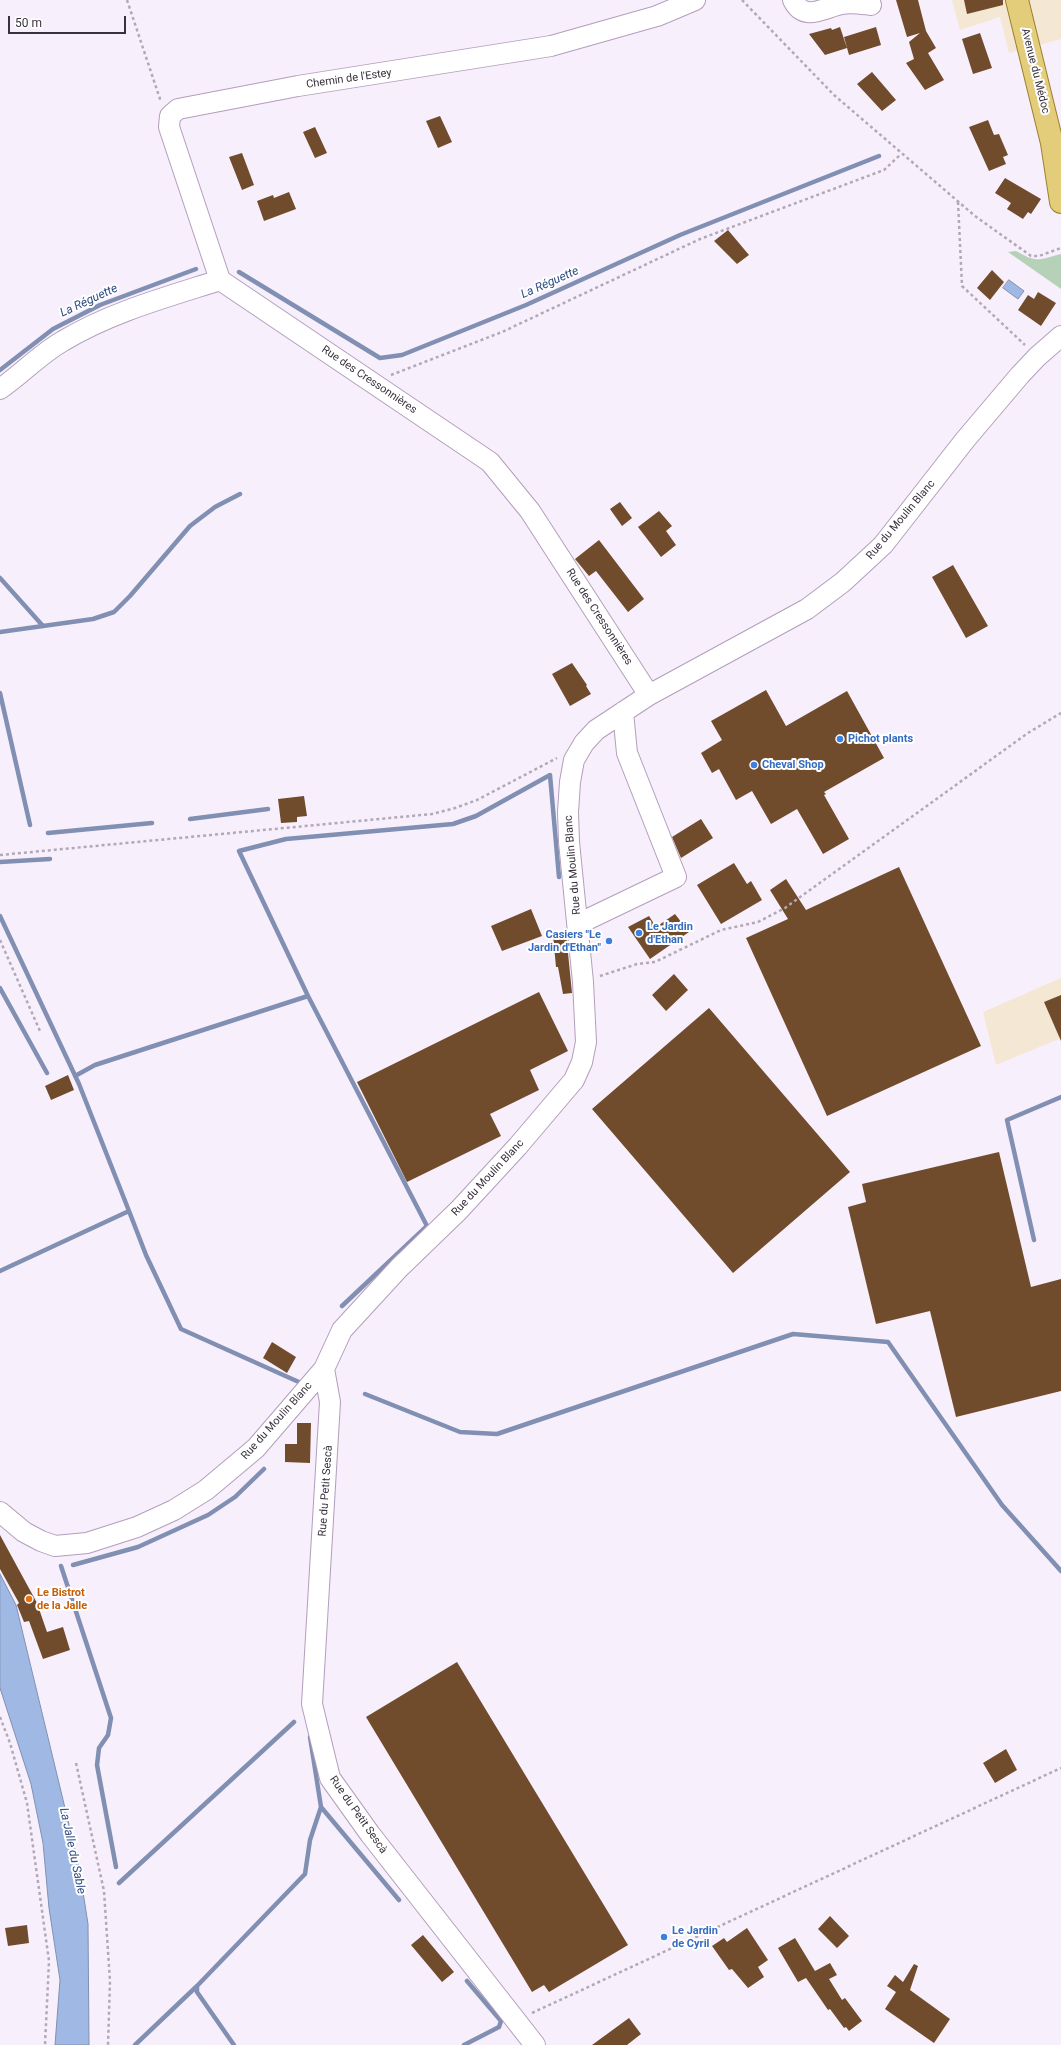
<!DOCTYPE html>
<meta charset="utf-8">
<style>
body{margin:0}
#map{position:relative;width:1061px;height:2045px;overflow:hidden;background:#f8effc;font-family:Roboto,sans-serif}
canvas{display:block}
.scale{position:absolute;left:8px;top:16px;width:118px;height:18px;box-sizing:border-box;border:2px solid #39313d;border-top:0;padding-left:5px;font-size:12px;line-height:14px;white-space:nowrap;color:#39313d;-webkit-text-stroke:3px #fff;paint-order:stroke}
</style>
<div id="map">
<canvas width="1061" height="2045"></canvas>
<div class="scale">50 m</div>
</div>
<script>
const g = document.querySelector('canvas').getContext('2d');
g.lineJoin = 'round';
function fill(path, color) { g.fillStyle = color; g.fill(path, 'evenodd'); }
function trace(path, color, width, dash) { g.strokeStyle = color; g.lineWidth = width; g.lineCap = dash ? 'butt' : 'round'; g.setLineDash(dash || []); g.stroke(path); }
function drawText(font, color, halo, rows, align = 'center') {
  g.font = font + ' Roboto,sans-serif'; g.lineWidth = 4; g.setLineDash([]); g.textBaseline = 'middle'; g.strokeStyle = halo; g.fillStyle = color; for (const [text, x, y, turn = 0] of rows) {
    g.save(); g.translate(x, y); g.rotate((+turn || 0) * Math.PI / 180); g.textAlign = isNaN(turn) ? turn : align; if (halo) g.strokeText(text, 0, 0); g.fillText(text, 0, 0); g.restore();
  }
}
fill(new Path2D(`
 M952 0H1061V39L1009 53 1000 17 960 30Z
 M1061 978V1038L996 1065 983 1012Z`), '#f4e7d3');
fill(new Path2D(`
 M1016 251C1037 263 1038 260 1061 254V289L1008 252Z`), '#b5d2b9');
const water = new Path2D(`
 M1009 280 1024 291 1018 299 1003 288Z
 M0 1574 16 1605 79 1866 88 1924 89 2045H55L60 1980 49 1908 43 1843 31 1784 0 1688Z`);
fill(water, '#a0b9e4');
trace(water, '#8190b2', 1);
trace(new Path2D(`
 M239 272 380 358 402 355 526 305 680 235 879 156
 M0 370 53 329 100 305 196 269
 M0 578 43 626
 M0 632 93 619 114 612 130 596 190 526 215 507 240 494
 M0 693 30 825
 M190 819 268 809
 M48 833 152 823
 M0 862 50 859
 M0 916 79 1084 129 1211 0 1271
 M0 988 47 1073
 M308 996 427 1226 342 1306
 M75 1076 95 1065 308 996 239 851 286 839 453 824 476 816 550 775 559 877
 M129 1211 146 1255 181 1329 301 1383
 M1034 1240 1007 1120 1061 1097
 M365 1394 460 1432 497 1434 793 1334 888 1342 1002 1505 1061 1571
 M73 1565 138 1547 208 1515 235 1497 264 1469
 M61 1566 111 1718 108 1735 99 1748 97 1765 116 1867
 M321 1807 399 1900
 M119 1883 294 1722
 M135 2045 197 1986
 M234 2045 197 1992V1986L305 1874 310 1840 321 1807 310 1737
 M464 2045 499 2027 501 2021 467 1981`), '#8190b2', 4.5);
fill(new Path2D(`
 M896 0H918L926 31 936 48 928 53 944 80 925 90 906 63 914 59 909 42 920 33 907 37Z
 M964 0H1003V5L967 14Z
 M840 27 847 48 825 55 809 34 831 28 832 30Z
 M876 27 881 45 849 55 844 37Z
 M980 33 992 68 973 74 962 39Z
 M872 72 896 100 882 111 857 84Z
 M440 116 452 142 438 148 426 121Z
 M988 120 994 135 999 134 1008 155 1003 157 1006 164 989 171 969 127Z
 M315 127 327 153 315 158 303 132Z
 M242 153 254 185 242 190 229 157Z
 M1005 178 1041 199 1031 214 1028 212 1023 219 1007 209 1011 203 995 193Z
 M289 192 296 209 264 221 257 201 273 195 274 198Z
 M728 230 749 255 737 264 714 241Z
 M992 270 1004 282 990 300 977 288Z
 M1038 292 1056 303 1041 326 1018 310 1028 295 1034 299Z
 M620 502 632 518 622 526 610 509Z
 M659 511 672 526 666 531 676 545 661 557 638 527Z
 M599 540 644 599 628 612 596 571 589 576 575 559Z
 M953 565 988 626 966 638 932 577Z
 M572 663 587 685 586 686 591 694 570 706 552 674Z
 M766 690 786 726 847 691 884 758 824 792 826 794 824 795 849 839 823 854 797 809 771 824 752 791 736 800 719 769 712 773 701 753 722 740 711 721Z
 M304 796 307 816 297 817V822L281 823 278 799Z
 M701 819 713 838 681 858 672 837Z
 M734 863 747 884 751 881 762 900 721 924 697 885Z
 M899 867 981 1046 827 1116 746 938 788 919 770 890 786 879 806 910Z
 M531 909 542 936 502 951 491 926Z
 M675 914 689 932 650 959 628 927 649 916 656 927Z
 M566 933 572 993 563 994 558 967H556L553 935Z
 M674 974 688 990 666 1011 652 995Z
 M539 992 568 1051 530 1070 539 1090 490 1114 501 1136 407 1182 357 1082Z
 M1061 995V1041L1044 1002Z
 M709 1008 850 1172 733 1273 592 1109Z
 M68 1075 74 1090 51 1100 45 1086Z
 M999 1152 1031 1287 1061 1279V1391L956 1417 930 1311 876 1324 848 1207 866 1202 862 1184Z
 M272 1342 296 1357 287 1373 263 1358Z
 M297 1423H311L310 1463 285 1462V1444H297Z
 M0 1535 37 1603 47 1632 63 1627 70 1650 43 1659 29 1621 24 1622 17 1605 19 1603 0 1569Z
 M457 1662 628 1945 549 1992 544 1985 532 1992 366 1717Z
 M1006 1749 1017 1770 995 1783 983 1763Z
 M830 1916 849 1936 837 1948 818 1929Z
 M27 1925 29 1943 8 1946 5 1928Z
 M747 1928 768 1960 758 1967 764 1977 748 1988 732 1969 729 1970 712 1946 724 1938 727 1942Z
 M423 1935 454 1972 442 1982 411 1945Z
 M795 1938 815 1971 830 1963 837 1975 829 1979 842 2000 845 1998 862 2021 849 2031 846 2027 844 2028 830 2009 828 2010 806 1978 798 1982 778 1948Z
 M914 1964 918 1966 910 1990 950 2019 934 2043 885 2009 896 1992 887 1986 895 1975 903 1982Z
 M629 2018 641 2034 627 2045H592Z`), '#714c2c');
const minor = new Path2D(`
 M793 0C804 23 825 7 842 4 851 2 862 4 871 5
 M220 280 169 127 170 116 178 109 298 86 551 46 657 16 695 0
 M0 389C22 374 40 354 63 341 111 312 167 297 220 280L490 462 530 511 649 695
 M578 924 676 877 627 753 623 712
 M324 1369 330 1402 312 1704 330 1778 370 1834 535 2045
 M0 1512 24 1532 41 1541 55 1546 87 1543 137 1527 174 1510 206 1490 256 1448 324 1369 342 1330 399 1268 459 1210 518 1146 574 1080 582 1062 586 1042 583 982 569 842 568 812 570 782 574 760 584 743 596 730 649 695 807 609 843 582 883 545 965 440 1020 375 1037 357 1061 336`);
const major = new Path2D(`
 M1017 0 1052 143 1061 202`);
trace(minor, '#b39ebc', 22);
trace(major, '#9b802b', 24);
trace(new Path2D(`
 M127 0 161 102
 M742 0 834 95 975 216 1031 256H1039L1061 248
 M958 202 962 286 1025 345
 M391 375 502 332 700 239 884 170 901 154
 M0 855 432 814 455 808 477 800 557 758
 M0 940 40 1031
 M600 976 637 964 655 962 721 930 758 922 785 908 1028 733 1061 713
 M0 1717 10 1743 27 1803 49 1961 45 2045
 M76 1763 104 1891 110 1981 108 2045
 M532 2013 1061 1768`), '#b1a9b5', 2.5, [3, 3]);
trace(minor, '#fff', 20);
trace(major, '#e3cc7a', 22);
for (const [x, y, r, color] of [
 [840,739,4,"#3f7fe0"],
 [754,765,4,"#3f7fe0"],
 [639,933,4,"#3f7fe0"],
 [609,941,4,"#3f7fe0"],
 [29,1599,4,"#e8710a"],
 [664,1937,4,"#3f7fe0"]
]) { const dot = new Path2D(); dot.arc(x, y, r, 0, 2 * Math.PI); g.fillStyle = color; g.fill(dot); trace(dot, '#fff', 1.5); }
drawText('11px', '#39313d', '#fff', [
 ["Avenue du Médoc",1035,71,76],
 ["Chemin de l'Estey",349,79,-8],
 ["Rue des Cressonnières",369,380,34],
 ["Rue du Moulin Blanc",901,520,-50],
 ["Rue des Cressonnières",599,617,57],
 ["Rue du Moulin Blanc",573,865,-95],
 ["Rue du Moulin Blanc",488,1178,-47],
 ["Rue du Moulin Blanc",277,1421,-48],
 ["Rue du Petit Sescà",326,1491,-86],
 ["Rue du Petit Sescà",358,1815,55]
]);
drawText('bold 11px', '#366cbe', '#fff', [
 ["Pichot plants",848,739],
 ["Cheval Shop",762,765],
 ["Le Jardin",647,927],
 ["d'Ethan",647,940],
 ["Casiers \"Le",601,935,"right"],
 ["Jardin d'Ethan\"",601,948,"right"],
 ["Le Jardin",672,1931],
 ["de Cyril",672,1944]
], 'left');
drawText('bold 11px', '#c56008', '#fff', [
 ["Le Bistrot",37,1593],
 ["de la Jalle",37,1606]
], 'left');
drawText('italic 12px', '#2f4e84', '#fff', [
 ["La Réguette",550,283,-24],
 ["La Réguette",89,301,-25],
 ["La Jalle du Sable",72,1851,78]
]);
</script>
